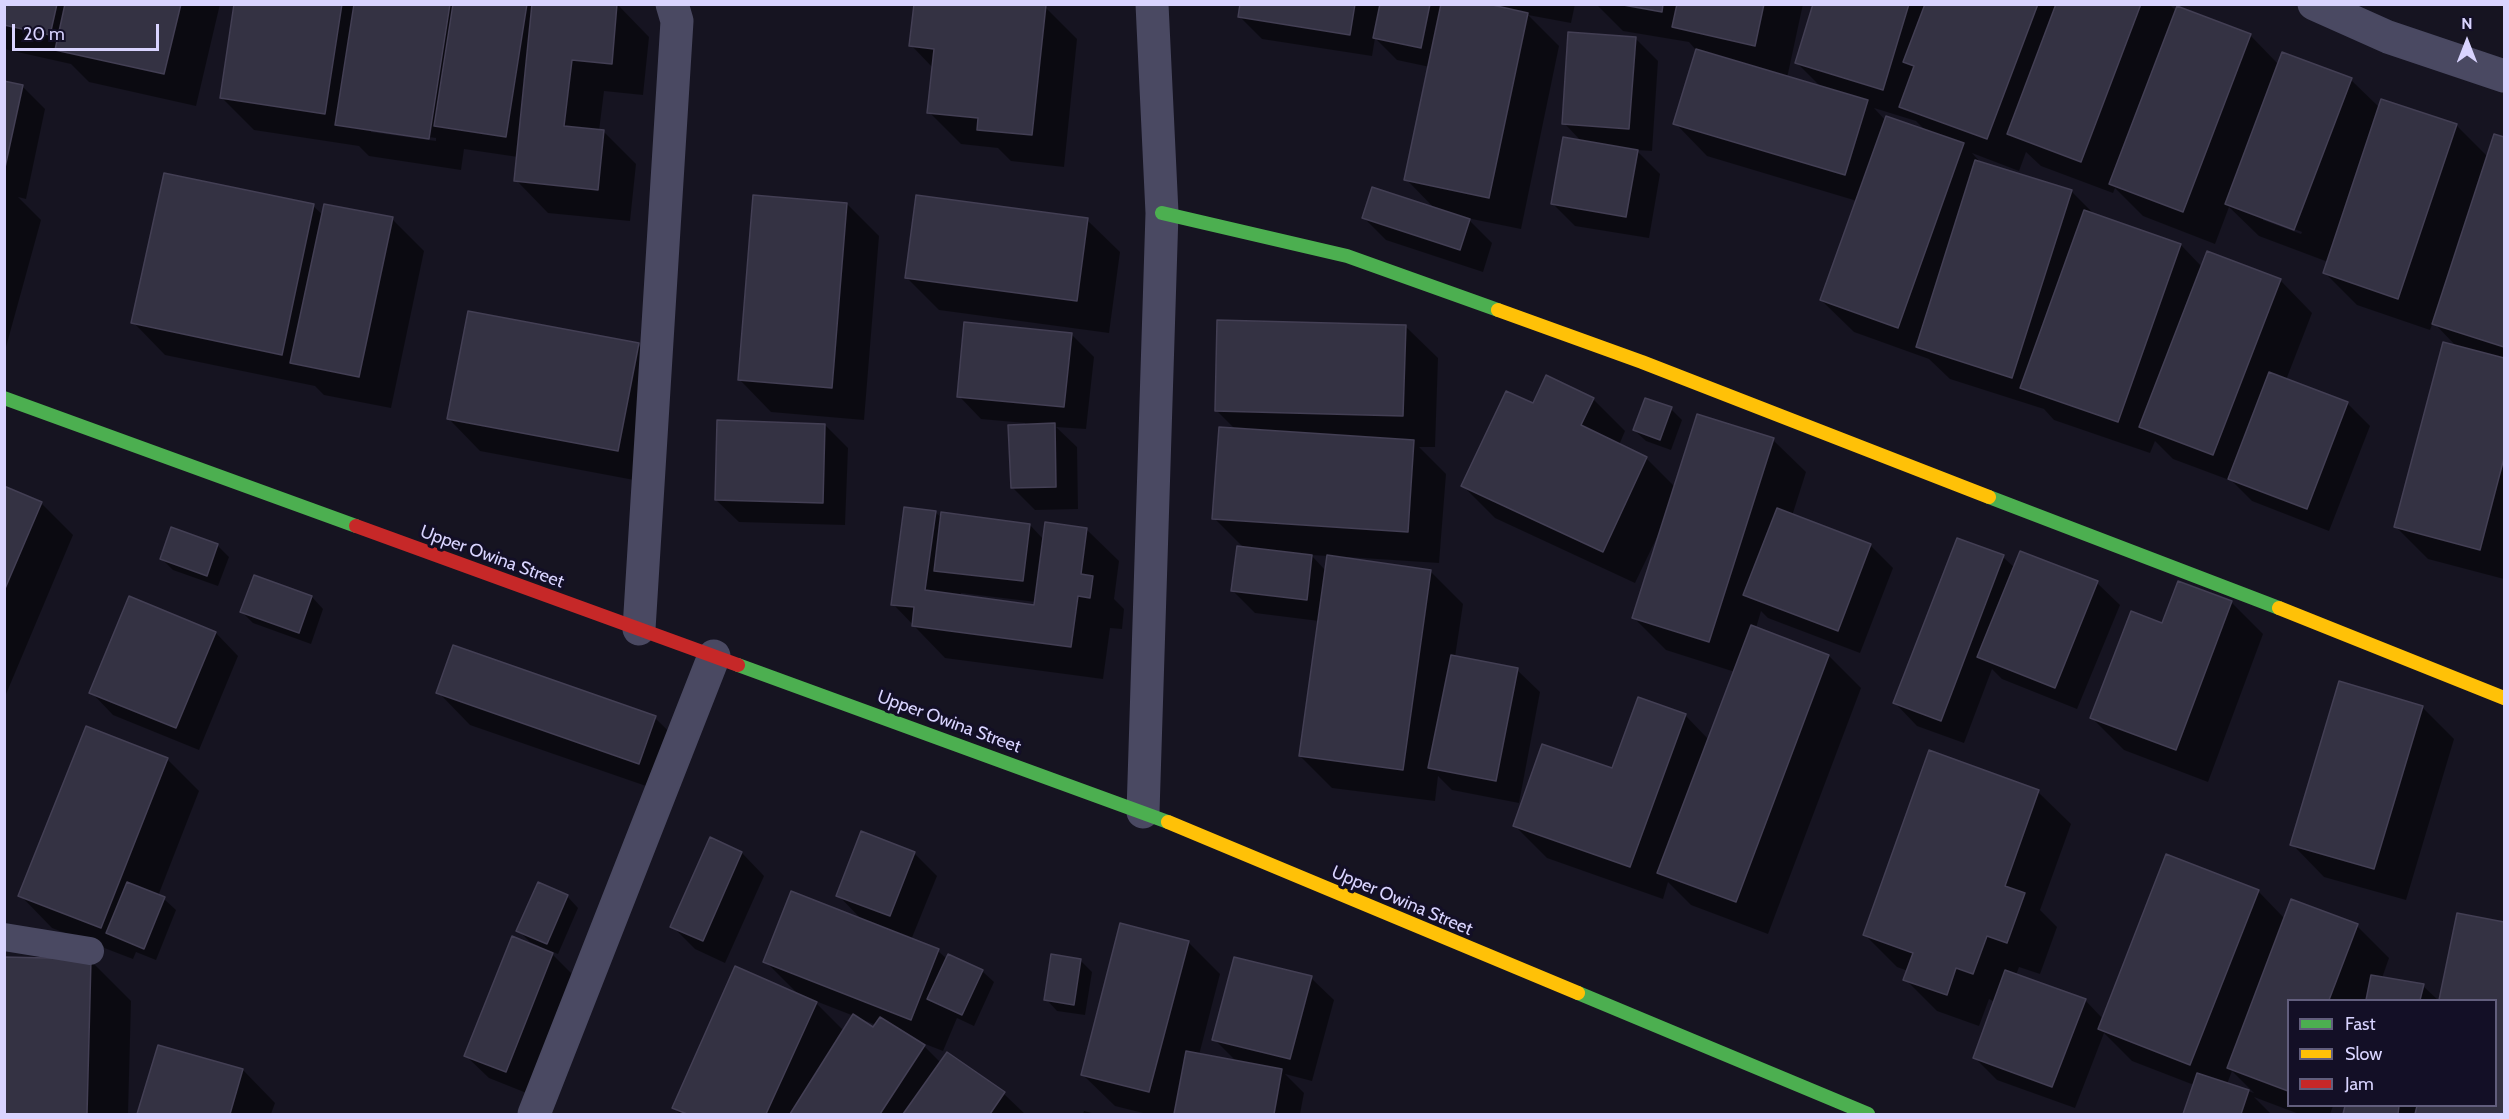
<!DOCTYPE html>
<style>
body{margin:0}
#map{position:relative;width:2509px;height:1119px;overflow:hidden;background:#161421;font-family:Cabin,sans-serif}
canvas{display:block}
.frame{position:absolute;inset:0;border:6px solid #d9d4ff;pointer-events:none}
.legend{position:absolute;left:2287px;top:999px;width:210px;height:108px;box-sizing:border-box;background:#130f26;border:2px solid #625e7d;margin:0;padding:8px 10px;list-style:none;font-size:18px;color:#d9d4ff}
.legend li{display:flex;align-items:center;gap:12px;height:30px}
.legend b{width:30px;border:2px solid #625e7d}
.north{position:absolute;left:2437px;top:12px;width:60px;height:60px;-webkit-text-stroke:4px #130f26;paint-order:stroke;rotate:0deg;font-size:16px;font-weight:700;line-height:24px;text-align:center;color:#d9d4ff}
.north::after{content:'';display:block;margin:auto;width:21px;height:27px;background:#d9d4ff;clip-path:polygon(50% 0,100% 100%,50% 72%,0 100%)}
.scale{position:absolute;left:12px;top:24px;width:147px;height:27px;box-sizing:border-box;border:3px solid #d9d4ff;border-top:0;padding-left:8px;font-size:18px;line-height:21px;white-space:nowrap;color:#d9d4ff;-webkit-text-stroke:4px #130f26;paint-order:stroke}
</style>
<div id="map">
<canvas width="2509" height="1119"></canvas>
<div class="frame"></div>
<ul class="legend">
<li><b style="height:8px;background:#4caf50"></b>Fast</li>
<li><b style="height:8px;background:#ffc107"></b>Slow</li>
<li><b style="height:8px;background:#c62828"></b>Jam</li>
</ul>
<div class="north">N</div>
<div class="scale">20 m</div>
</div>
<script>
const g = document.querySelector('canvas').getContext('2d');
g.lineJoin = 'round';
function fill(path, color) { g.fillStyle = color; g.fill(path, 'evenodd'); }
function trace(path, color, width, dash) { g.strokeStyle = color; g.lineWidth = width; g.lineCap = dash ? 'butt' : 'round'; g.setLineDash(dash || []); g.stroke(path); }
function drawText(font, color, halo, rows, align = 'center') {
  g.font = font + ' Cabin,sans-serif'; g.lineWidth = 6; g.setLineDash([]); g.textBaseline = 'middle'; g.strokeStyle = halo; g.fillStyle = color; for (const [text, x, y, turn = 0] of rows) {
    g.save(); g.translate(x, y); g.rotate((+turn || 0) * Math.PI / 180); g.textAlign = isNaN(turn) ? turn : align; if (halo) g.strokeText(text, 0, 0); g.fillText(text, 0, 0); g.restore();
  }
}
fill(new Path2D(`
 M4 4H220L196 106 89 82 71 64 4 49Z
 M236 4H617L649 37 643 95 604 91 599 131 604 132 636 164 630 221 548 213 516 180 518 157 464 149 461 170 369 156 359 146 254 130 221 97ZM371 129 436 138V141L371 132Z
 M916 4H1026L1045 7 1077 39 1064 167 1011 161 998 148 961 144 929 112 933 68 911 45Z
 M1241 4H1480L1496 8 1493 4H1575L1571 23 1528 15 1559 46 1521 229 1467 218 1492 243 1483 272 1386 240 1364 218 1436 210 1406 179 1430 67 1397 60 1375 38 1372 56 1262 39 1239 16Z
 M1596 4H1803L1787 78 1823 89 1797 63 1815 4H2169L2177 12 2250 35 2279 65 2351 80 2380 108 2456 125 2488 157 2495 136 2504 139V579L2428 559 2395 526 2457 347 2433 322 2430 330 2357 305 2325 273 2328 262 2259 236 2229 207 2215 244 2143 216 2115 188 2113 193 2041 166 2026 152 2019 171 1972 153 1982 164 2071 191 2096 216 2181 245 2202 267 2280 280 2312 313 2286 380 2347 403 2370 426 2329 531 2252 501 2232 481 2173 459 2155 441 2150 453 2054 420 2044 409 1950 379 1929 359 1854 332 1821 300 1857 201 1707 156 1675 123 1697 51 1689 42 1623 31ZM1874 108 1916 121 1926 131 1886 121ZM2263 217 2302 232 2301 234 2263 220Z
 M1635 38 1658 61 1652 151 1636 150 1660 174 1649 238 1575 226 1552 203 1582 142 1564 123Z
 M4 83 22 86 45 109 26 199 18 197 41 220 6 347H4Z
 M847 204 879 236 864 420 771 412 739 379Z
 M313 206 323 215 392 219 424 251 391 408 324 395 315 386 165 355 133 322Z
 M1087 220 1120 252 1109 333 939 310 907 278Z
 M1405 326 1438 358 1435 447H1419L1446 474 1439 563 1347 557V560L1430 571 1463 604 1455 657 1517 670 1540 692 1519 803 1452 790 1438 776 1435 801 1332 788 1300 756 1319 621 1255 613 1233 591 1244 548 1214 518 1236 430 1216 410ZM1311 555 1328 556 1326 571Z
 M1071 334 1094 357 1086 429 1056 427 1077 447 1078 509 1035 510 1012 487 1025 423 981 419 959 396Z
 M638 345 671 377 650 483 480 451 448 418Z
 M1593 399 1625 431 1619 445 1646 458 1675 487 1773 440 1806 472 1792 516 1870 545 1893 568 1860 653 1768 618 1761 611 1756 628 1829 656 1861 688 1768 934 1691 905 1668 882 1663 899 1547 858 1515 826 1612 770 1685 715 1709 740 1735 672 1666 650 1634 618 1660 536 1658 535 1635 583 1495 518 1463 486 1533 405Z
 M1671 409 1682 420 1671 450 1646 441 1634 430Z
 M825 425 848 448 845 525 739 522 716 500Z
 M4 488 41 503 73 535 4 699Z
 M935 512 942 518 1030 525 1044 540 1086 529 1119 561 1114 599 1124 609 1122 629 1110 628 1103 679 945 658 893 604ZM961 593 1036 602V607L960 597Z
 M1958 539 2003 557 2015 568 2097 583 2120 605 2077 709 2002 679 1992 669 1964 743 1917 726 1895 703Z
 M217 545 229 557 218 586 173 570 161 558Z
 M255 577 312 597 323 609 311 644 253 623 242 612Z
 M130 598 216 633 238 656 199 750 113 715 91 692Z
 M2231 602 2263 634 2208 782 2124 750 2092 718 2163 625Z
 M454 647 655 718 688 750 672 795 470 725 438 692Z
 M2422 707 2454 739 2406 900 2324 877 2292 844Z
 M167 759 199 791 158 896 164 899 176 910 156 960 136 952 133 959 52 928 20 895Z
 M2038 792 2071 824 2040 910 2057 927 2040 974 2019 967 2016 975 2085 1000 2103 1019 2258 891 2285 919 2357 926 2389 958 2382 978 2423 986 2438 1000H2288V1106H2333L2330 1114H2299L2254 1097 2271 1114H2185L2194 1085 2132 1061 2104 1033 2075 1108 1997 1080 1974 1057 1995 1002 1989 999 1979 1026 1937 1011 1905 979 1908 971 1897 967 1864 934ZM2232 1071 2254 1093 2227 1084Z
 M711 839 742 853 764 876 725 963 695 949 672 926Z
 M914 853 937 876 911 940 938 951 947 959 982 971 994 982 974 1026 957 1018 943 1051 920 1042 941 1063 947 1054 1004 1094 1025 1114H680L674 1108 799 995 765 961 863 921 838 895ZM813 1000 854 1016 844 1031ZM861 1019 876 1025 874 1029Z
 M567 896 578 908 558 954 548 950 575 977 529 1094 489 1078 466 1056 538 949 539 946 530 942 518 930Z
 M2458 915 2504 924V1114H2345L2347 1106H2496V1000H2440Z
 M1188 942 1220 974 1199 1055 1237 1062 1214 1039 1311 978 1334 1000 1312 1081 1285 1074 1304 1093 1300 1114H1147L1115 1106 1082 1074Z
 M1052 956 1081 961 1092 972 1085 1015 1057 1011 1046 999Z
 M4 959 91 961 131 1001 128 1114H4Z
 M159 1046 243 1070 275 1103 271 1114H139Z
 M1084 1111 1096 1114H1083Z`), '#0007');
const building = new Path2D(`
 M4 4H57L50 35 4 25Z
 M65 4H181L164 74 55 50Z
 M234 4H342L325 114 220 98Z
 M354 4H450L429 139 335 125Z
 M453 4H527L506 137 434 126Z
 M532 4H617L612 64 572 60 564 126 604 130 598 190 514 181Z
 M914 4 1046 5 1032 135 977 130 978 118 927 113 934 49 909 46Z
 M1240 4H1355L1350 35 1238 17Z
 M1380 4H1430L1421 48 1373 38Z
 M1441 4H1488L1528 13 1489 198 1404 180Z
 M1618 4H1663L1662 12Z
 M1677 4H1764L1755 46 1672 27Z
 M1813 4H1909L1883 90 1795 63Z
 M1925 4H2038L1987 139 1899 107 1914 66 1903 62Z
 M2056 4H2141L2081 162 2007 134Z
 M2177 6 2251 34 2183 212 2109 184Z
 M1568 32 1636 37 1629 129 1562 124Z
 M1696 49 1868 100 1845 175 1673 124Z
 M2282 52 2352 78 2294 230 2225 204Z
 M4 81 23 85 4 172Z
 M2381 99 2457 124 2398 299 2323 273Z
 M1886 116 1964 143 1898 328 1820 300Z
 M2494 134 2504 137V347L2432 324Z
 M1563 137 1638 150 1626 217 1551 204Z
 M1975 160 2072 190 2012 378 1916 347Z
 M164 173 314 204 282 355 131 323Z
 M1372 187 1470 219 1460 250 1362 218Z
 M753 195 847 203 832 388 738 380Z
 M916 195 1088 218 1077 301 905 278Z
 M324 204 393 217 359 377 290 363Z
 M2084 210 2181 244 2118 422 2020 388Z
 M2207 251 2281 279 2213 455 2139 427Z
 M468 311 639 343 618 451 447 419Z
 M1217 320 1406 325 1403 416 1215 411Z
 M964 322 1072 333 1064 407 957 397Z
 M2443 342 2504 358V458L2480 550 2394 527Z
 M2269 372 2348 402 2307 509 2228 479Z
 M1546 375 1594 398 1581 425 1647 457 1603 552 1461 486 1506 391 1533 403Z
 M1645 398 1672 407 1660 440 1633 430Z
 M1697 414 1774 438 1709 642 1632 618Z
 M717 420 825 424 823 503 715 500Z
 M1055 423 1056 487 1011 488 1008 425Z
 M1219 427 1414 440 1408 532 1212 519Z
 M4 486 42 502 4 591Z
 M904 507 936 511 925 590 1034 605 1045 522 1087 528 1081 574 1093 576 1090 598 1078 596 1071 647 912 626 914 607 891 605Z
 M1777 508 1871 544 1838 631 1743 595Z
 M941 512 1030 524 1023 581 934 571Z
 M171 527 218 544 207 576 160 559Z
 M1957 538 2004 555 1941 721 1893 703Z
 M1237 546 1312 555 1307 600 1231 591Z
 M2020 551 2098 581 2055 688 1977 657Z
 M1327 555 1431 570 1403 770 1299 756Z
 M254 575 312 596 299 633 240 612Z
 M2178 581 2232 601 2176 750 2090 718 2131 611 2162 623Z
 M129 596 216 632 176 728 89 693Z
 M1751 625 1829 655 1736 902 1657 873Z
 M453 645 656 716 639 764 436 693Z
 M1451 655 1518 668 1496 781 1428 768Z
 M2339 681 2423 706 2374 869 2290 845Z
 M1638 697 1686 714 1630 867 1513 826 1542 744 1612 768Z
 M86 726 168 758 101 928 18 896Z
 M1929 750 2039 790 2005 886 2025 893 2007 943 1987 936 1973 974 1956 968 1947 995 1903 980 1913 953 1863 935Z
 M861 831 915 852 890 916 836 896Z
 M710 837 742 852 703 941 670 927Z
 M2166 854 2259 890 2190 1065 2098 1029Z
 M127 882 165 897 144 949 106 933Z
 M538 882 568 895 547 944 516 931Z
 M791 891 939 949 911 1020 763 962Z
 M2291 899 2358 924 2329 1000H2288V1091L2227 1068Z
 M2457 913 2504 922V1114H2415L2417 1106H2496V1000H2439Z
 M1120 923 1189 941 1149 1092 1081 1075Z
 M512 936 553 953 506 1072 464 1056Z
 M948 954 983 970 962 1015 927 999Z
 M1051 954 1081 959 1074 1005 1044 1000Z
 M4 957 91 959 87 1114H4Z
 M1234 957 1312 976 1290 1059 1212 1040Z
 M735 966 817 1002 766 1114H687L672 1108Z
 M2005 970 2086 999 2052 1087 1973 1058Z
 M2371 975 2424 984 2420 1000H2366Z
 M853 1014 873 1027 880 1017 925 1045 880 1114H790Z
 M158 1045 243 1069 230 1114H137Z
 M1186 1051 1282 1069 1274 1114H1174Z
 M947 1052 1005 1092 990 1114H903Z
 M2197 1073 2249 1090 2241 1114H2183Z
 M2345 1106H2399L2398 1114H2343Z`);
fill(building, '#343243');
trace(building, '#433f54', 1.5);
trace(new Path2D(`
 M4 937 90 951`), '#4a4962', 28);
trace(new Path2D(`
 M2314 4 2388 37 2504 76
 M639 629 677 21 672 4
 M1143 812 1162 213 1152 4
 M534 1114 714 656`), '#4a4962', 33);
trace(new Path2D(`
 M1162 213 1347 256 1498 310
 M4 398 356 526
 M1989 497 2279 608
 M738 665 1168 822
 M1578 993 1868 1114`), '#4caf50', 14);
trace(new Path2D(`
 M1498 310 1642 362 1989 497
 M2279 608 2504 698
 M1168 822 1578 993`), '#ffc107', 14);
trace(new Path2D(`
 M356 526 738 665`), '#c62828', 14);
drawText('18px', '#d9d4ff', '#130f26', [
 ["Upper Owina Street",492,557,20],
 ["Upper Owina Street",949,722,20],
 ["Upper Owina Street",1402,901,23]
]);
</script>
